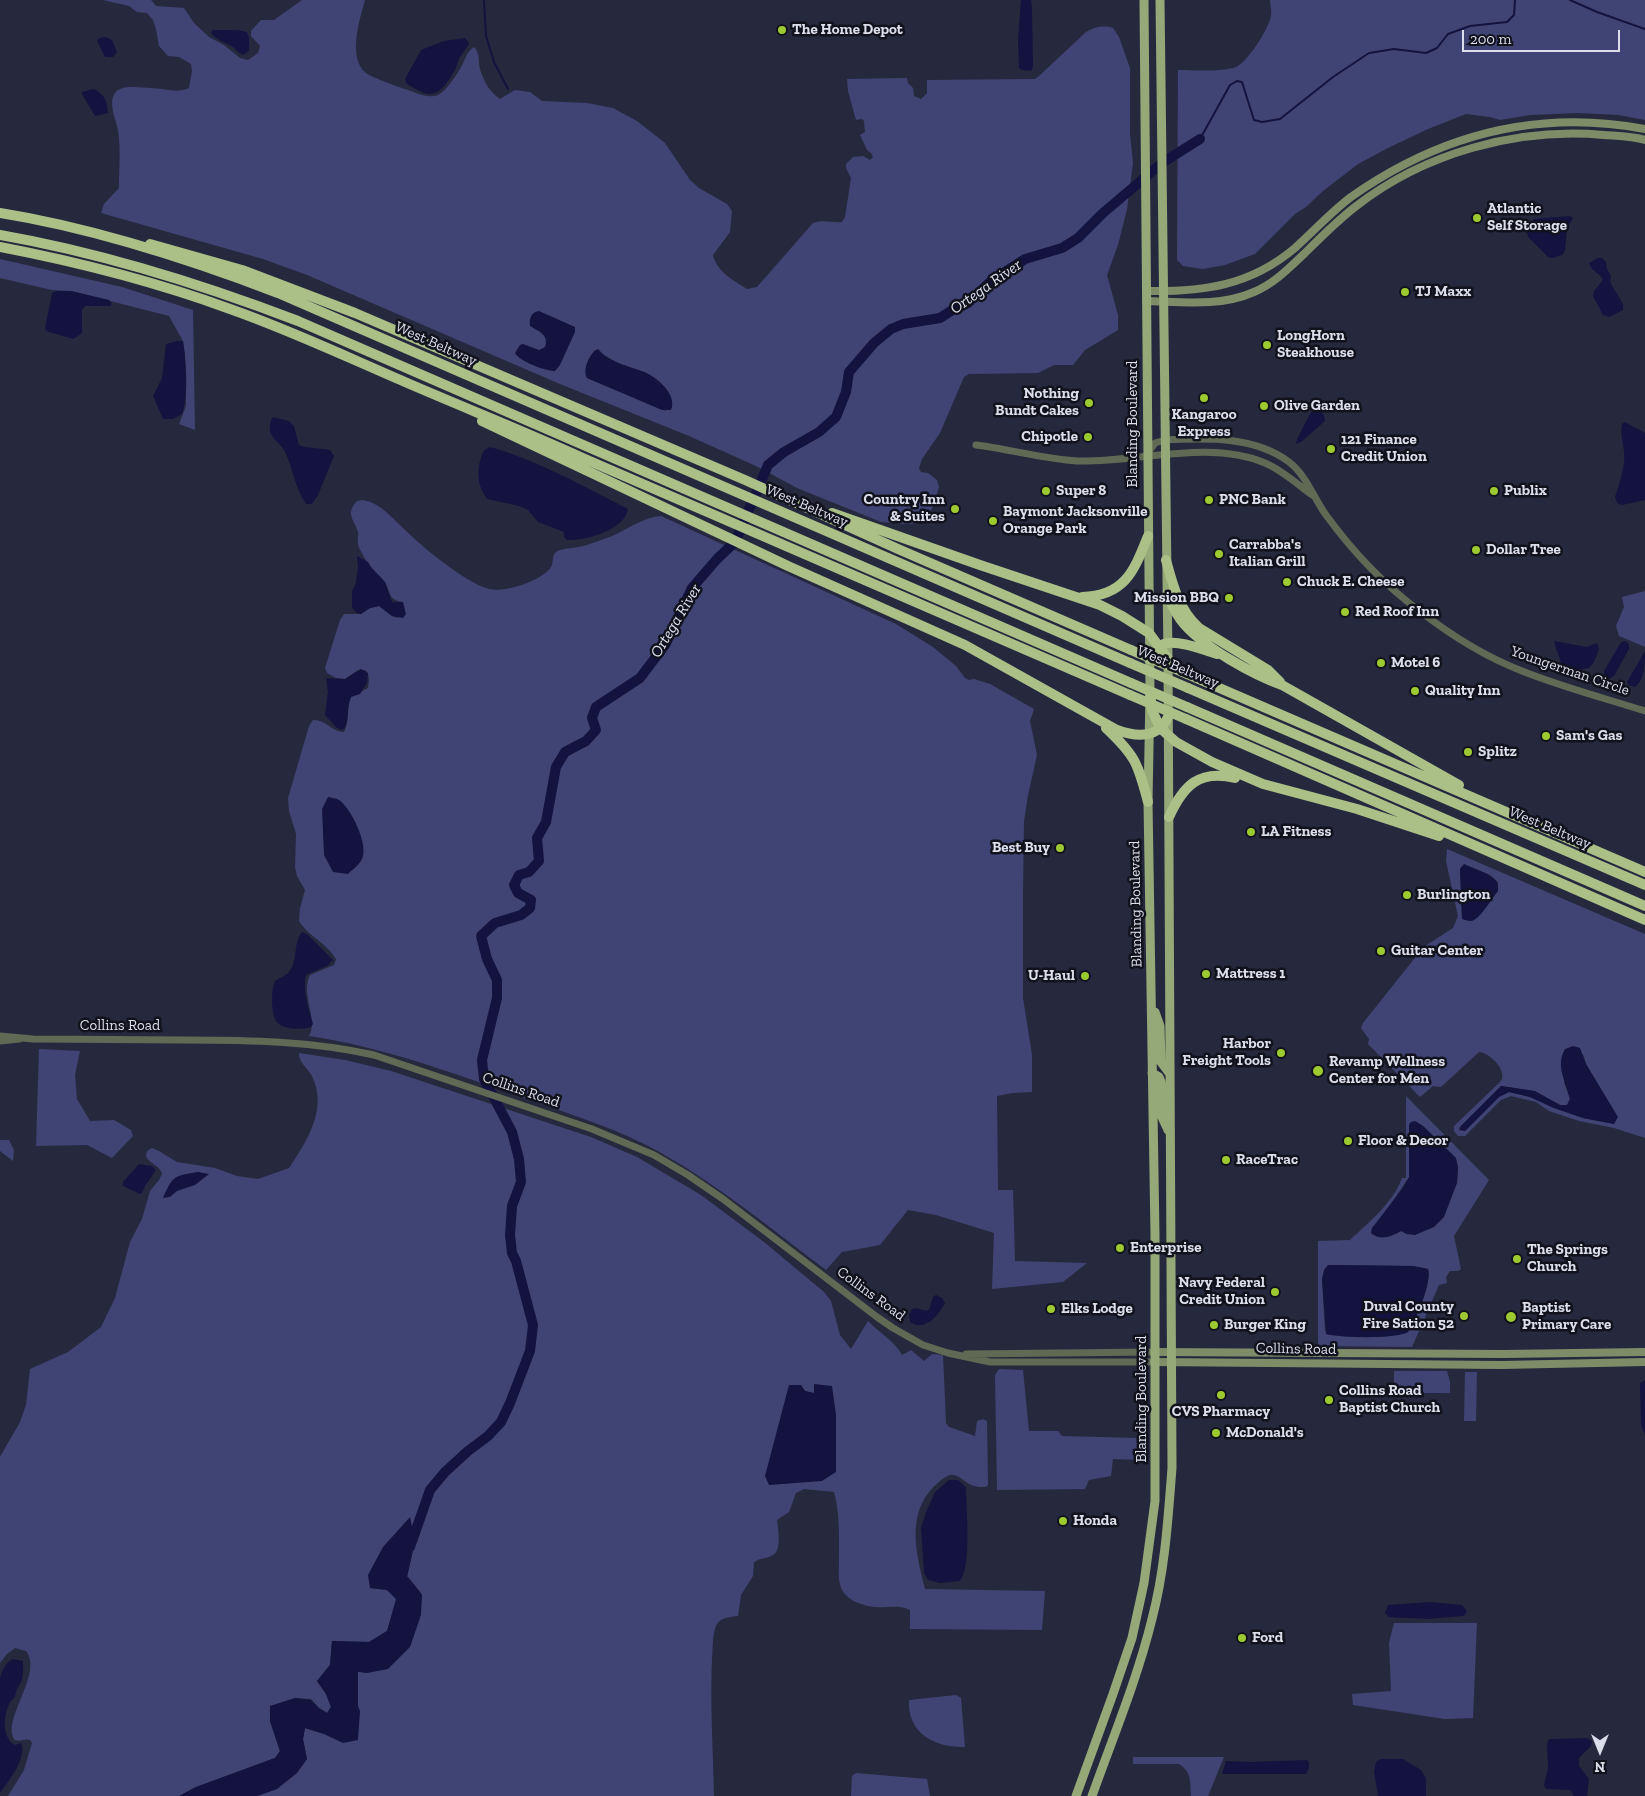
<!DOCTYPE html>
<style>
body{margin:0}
#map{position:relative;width:1645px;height:1796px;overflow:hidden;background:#26293e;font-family:"Zilla Slab",serif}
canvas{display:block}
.north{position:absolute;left:1575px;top:1726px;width:50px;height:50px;-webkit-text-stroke:4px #11121c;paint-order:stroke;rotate:180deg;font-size:14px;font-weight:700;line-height:20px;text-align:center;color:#dcdeec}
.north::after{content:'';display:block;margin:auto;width:18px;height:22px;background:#dcdeec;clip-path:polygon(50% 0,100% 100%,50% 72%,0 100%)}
.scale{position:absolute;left:1462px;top:30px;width:158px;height:22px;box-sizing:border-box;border:2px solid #dcdeec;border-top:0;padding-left:6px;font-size:15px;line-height:18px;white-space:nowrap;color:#dcdeec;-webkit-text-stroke:4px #11121c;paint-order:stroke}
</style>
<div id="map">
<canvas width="1645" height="1796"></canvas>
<div class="north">N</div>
<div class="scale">200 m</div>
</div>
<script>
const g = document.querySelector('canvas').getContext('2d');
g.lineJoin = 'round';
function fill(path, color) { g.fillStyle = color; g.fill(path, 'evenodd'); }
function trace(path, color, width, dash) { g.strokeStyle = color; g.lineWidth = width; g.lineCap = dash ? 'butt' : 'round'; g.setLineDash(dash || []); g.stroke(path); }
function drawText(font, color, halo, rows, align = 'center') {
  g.font = font + ' "Zilla Slab",serif'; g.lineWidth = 5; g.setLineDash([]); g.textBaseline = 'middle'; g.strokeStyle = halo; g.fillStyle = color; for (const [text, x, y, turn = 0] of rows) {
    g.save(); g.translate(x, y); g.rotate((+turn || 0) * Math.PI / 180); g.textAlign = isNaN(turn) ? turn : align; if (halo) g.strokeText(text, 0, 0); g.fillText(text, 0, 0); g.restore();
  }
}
fill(new Path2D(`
 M103 0H151L156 6 184 8 194 23 209 37 224 45 240 58 248 60 258 53 260 46 251 36V31L261 20H274L302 0H365C360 18 347 58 366 73 373 78 396 86 405 89 414 92 428 99 438 95 446 91 455 77 460 69 465 61 466 52 474 47 480 53 478 61 480 69 484 82 489 91 500 99L515 90 530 92 542 101 587 103 613 108 637 121 665 143 690 180 699 188 727 204 732 211 730 232 713 255C717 272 733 280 747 289L757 287 813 223C823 219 832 223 842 222L845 217 851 178 846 168V164L853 157 863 156 870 160 873 157 871 153 867 150 860 135 865 132 864 121 862 119 856 120 848 91 847 79 907 78 908 83 913 88 914 96 921 99 927 93V80L1035 79 1039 76 1086 32C1094 27 1104 25 1113 28L1119 37 1130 68V134L1133 163 1127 209 1118 245 1107 275 1118 315V330L1085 350 1073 365H1054L1038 373 969 374 964 377 940 433 922 459 919 468 921 472 928 473 937 480 939 487 934 504 926 520 920 523 907 524 881 522 797 488 756 466 689 436 560 384 307 275 263 259 101 213 104 204 119 188C119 169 121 149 118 130 116 120 108 103 115 93 121 84 142 88 151 88 164 88 177 94 189 88L192 71 191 64 179 57 168 56 159 46 156 29 153 20 147 13 137 12 129 6ZM595 350 618 363 645 372 664 387 666 411 587 378C583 368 589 358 595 350Z
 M1270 0H1645V120L1618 115 1578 113 1530 115 1500 120 1490 117 1466 114 1428 129 1388 148 1358 164 1323 191 1306 207 1295 214 1255 254 1225 265 1203 269 1183 266 1177 260 1178 70C1195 70 1216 72 1233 68 1246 66 1269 28 1271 16 1272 11 1270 5 1270 0Z
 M0 259 122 287 193 310 195 430 179 424 186 406 185 354 183 341 169 316 71 291 52 290 0 278Z
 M363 500C380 503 390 516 402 527 420 545 465 583 489 589 504 593 542 581 551 567 554 562 551 554 558 551 563 548 579 548 587 545 596 542 604 539 612 536 628 529 644 517 661 516L896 624 933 647 956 666 965 678 969 680 974 679 990 684 1034 709 1030 721 1037 755 1028 795 1024 821 1023 891V998L1032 1055V1092L1012 1093 997 1096 998 1190H1013L1015 1261 1087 1263 1063 1282 992 1289 994 1233 936 1215 908 1210 880 1245 842 1252 826 1270C773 1230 721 1187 663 1154 622 1130 574 1116 530 1100 458 1075 385 1047 309 1036 319 1020 300 994 310 975L334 965 336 959C329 945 307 935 299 921L300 908 305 890 297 876 295 867 296 834 289 811 288 798 309 726 313 720C325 719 332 732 344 732 350 721 346 709 351 697L368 688C369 681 370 675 365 670H358L345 679 336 678 327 673 325 668 340 620 344 614H361L370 608 379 606 392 616 398 618 403 602C386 599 392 592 384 581 380 575 374 573 370 567 368 563 358 548 358 544 357 540 359 536 358 532 354 519 345 514 357 501Z
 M1645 591V647L1619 636 1616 626 1624 607 1622 597Z
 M1447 849 1645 934V1138L1614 1128 1579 1121 1549 1111 1536 1102 1511 1096 1501 1100 1465 1136H1458L1454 1131V1126L1500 1082C1502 1079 1503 1078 1502 1074 1502 1065 1487 1052 1479 1052L1441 1087 1433 1086 1420 1097 1368 1044 1369 1039 1361 1028 1363 1023 1418 954 1419 950 1453 928 1458 916 1446 861ZM1464 864 1490 875 1498 882V891L1471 921 1462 919 1460 869ZM1583 1054 1586 1064 1616 1115 1614 1124 1583 1118 1554 1108 1530 1097 1509 1092 1499 1097 1465 1131 1459 1128 1501 1086 1534 1091 1560 1105H1567L1570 1099 1564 1082Z
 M39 1049 80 1051 75 1075 77 1099 90 1121 114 1120 131 1130 133 1136 112 1158 87 1145 36 1146Z
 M299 1053 345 1060 391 1071 591 1137 637 1157 701 1195 764 1242 824 1292 831 1301 840 1335 851 1349 868 1321C879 1333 894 1340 902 1355L911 1350 924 1361 932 1354 943 1355 946 1423 949 1427 975 1436 977 1421 983 1419 987 1421 988 1485 986 1487C982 1487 977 1487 974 1486 966 1484 958 1473 950 1475 942 1478 934 1486 929 1492 907 1520 917 1557 925 1589L1045 1591 1042 1630 910 1629V1610C896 1603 878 1611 861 1604 852 1601 842 1595 840 1584 838 1577 839 1568 839 1561 839 1537 840 1514 834 1492L804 1489 796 1493 789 1512 777 1520C778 1529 782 1550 773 1555 767 1559 762 1557 754 1562L753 1576 741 1595 738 1616C731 1617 721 1617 717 1624 712 1633 713 1647 712 1658 710 1704 713 1750 714 1796H257L277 1789 307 1759 303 1739 305 1728 324 1734 348 1681 352 1670 367 1673 417 1602 407 1577 415 1541 370 1588 387 1590 397 1599 387 1631 369 1642 332 1641 330 1665 317 1681 326 1694 331 1707 327 1713 319 1708 311 1699 295 1698 270 1721 280 1751 275 1758 196 1787 179 1796H8L24 1770 32 1743 30 1740C25 1738 21 1742 15 1740 0 1721 44 1674 26 1651L15 1648 7 1654 0 1663V1457L20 1422 26 1405 30 1369 68 1352 101 1327 115 1298 130 1242 142 1219 150 1191 159 1180 162 1174C160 1165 149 1164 146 1156L147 1151 152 1148 159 1151 177 1162 215 1168 237 1176 258 1179 289 1168C307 1141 328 1109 312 1076 308 1069 298 1061 299 1053ZM814 1384 822 1481 801 1385 805 1391 814 1393Z
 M1406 1096 1489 1180 1454 1236 1461 1269 1458 1271H1450L1446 1277 1447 1283 1439 1285 1412 1347 1318 1346V1241L1350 1240C1369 1222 1393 1203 1402 1178H1406ZM1411 1122 1423 1126 1453 1155 1458 1167 1457 1183 1407 1234 1401 1231C1390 1237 1382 1240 1371 1233L1409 1177V1125ZM1331 1265 1413 1266 1428 1269C1432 1282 1416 1320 1408 1332 1384 1339 1348 1339 1325 1331L1322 1279Z
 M0 1140H9L14 1150 13 1161 0 1151Z
 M999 1369 1023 1370 1029 1431H1058L1062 1436 1136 1438 1143 1449 1141 1460 1113 1459 1111 1476 1089 1480 1085 1489 997 1490 995 1375Z
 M1394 1371H1447L1450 1382V1393H1394Z
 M1465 1372H1477L1476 1421H1464Z
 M1394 1623H1477L1473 1718 1445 1719 1353 1705 1352 1694 1391 1691 1389 1643Z
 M956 1695 961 1698 965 1747C935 1748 907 1733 909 1700Z
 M1133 1757H1224L1208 1796H1191C1190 1782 1192 1772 1179 1764H1133Z
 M856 1773 927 1779 930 1796H851L852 1776Z`), '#404474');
fill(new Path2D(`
 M1021 0H1031L1032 8 1033 65 1032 70C1026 71 1023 71 1019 68L1018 40Z
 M213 30H237L247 32 249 38V51L243 55C239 53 236 50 233 47 225 43 217 40 211 33Z
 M106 37 112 40 117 52 113 57H105L97 41 99 38Z
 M465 38 469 43C467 49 462 53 459 59 457 63 457 67 455 70 439 98 431 100 406 83L405 79 421 50 444 41Z
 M94 89C105 95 107 101 108 113L95 116 82 94V92Z
 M1570 216 1573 218 1567 229 1565 251 1562 255 1552 258 1548 257 1528 237 1526 228 1534 219Z
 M1598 258H1602L1606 262 1607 269 1611 276 1610 282 1623 304V310L1609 317 1603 315 1593 296 1594 291 1603 280C1601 273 1591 272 1589 263Z
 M57 291H71L109 300 112 304 110 306H85L82 310V333L73 339 46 331 45 328 52 293Z
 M539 311 575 327V332L560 365 555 371C545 371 519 361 515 353L520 345 523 344 539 350 545 347C549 335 540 332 530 326 529 319 531 312 539 311Z
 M177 341H183C186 361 189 396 182 414L173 419H163L153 396 162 378 166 344Z
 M598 349C602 353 605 357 610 359 621 365 633 368 644 372 657 377 678 395 671 410H662L587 378C582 370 590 352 598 349Z
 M1317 409 1324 415 1325 421 1301 442 1296 444 1297 439 1310 414 1312 411Z
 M273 417 289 421 294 426 299 445 305 447 330 450 334 456 318 495 312 504H306C294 487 293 467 284 450 280 443 272 439 270 431 269 426 270 421 273 417Z
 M1625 422 1645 433V500L1622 505 1617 503 1615 497C1619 486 1626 463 1624 451 1623 442 1620 434 1622 424Z
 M490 447C537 460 585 487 628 509 625 530 585 541 567 540L564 537V532L538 522 528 510 519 506 487 499C476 484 476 467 484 450Z
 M357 556 368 562 371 567 385 582 392 602H403L406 614 403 618 392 616 379 606 370 608 361 614 357 613 352 608V591L356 583 358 567Z
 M1554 641 1587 647 1597 643 1599 649 1594 662 1589 668 1579 670 1561 663C1560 658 1554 644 1554 641Z
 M1625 641 1629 644V649L1614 676 1609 679 1604 675V671L1621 642Z
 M1645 651C1645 663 1645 680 1635 687L1628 685 1627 682Z
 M361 669 368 673 367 683 360 694 351 697C346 708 350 719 344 729L341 730 336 727 325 715 328 691 326 678 345 679Z
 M328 797C331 798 336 798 339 800 351 808 367 842 363 856 362 863 353 869 348 874L333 872 324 855 322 809Z
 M1464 864C1476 871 1501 874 1498 891 1492 898 1482 916 1474 920 1471 922 1466 920 1462 919L1460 869Z
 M302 932 307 934 333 960 327 966 306 975C302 991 309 1009 313 1024L311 1027C303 1030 281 1030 276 1021 271 1013 271 989 275 981 279 978 286 976 289 972 298 961 293 943 302 932Z
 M1573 1046 1580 1048 1586 1064 1618 1117 1614 1124 1583 1118 1554 1108 1530 1097 1509 1092 1499 1097 1465 1131 1459 1130 1461 1126 1501 1086 1535 1091 1560 1105H1567L1570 1099C1566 1082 1555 1066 1565 1049Z
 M1415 1121 1423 1126 1456 1158 1458 1167 1457 1183 1444 1217 1434 1227 1415 1235 1407 1234 1401 1231C1391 1237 1380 1241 1371 1233L1372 1228 1403 1188 1409 1177V1125L1411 1122Z
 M139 1164 152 1166 156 1170 145 1186 142 1193 140 1194 123 1186V1182Z
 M198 1172 209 1174 195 1185 177 1191 170 1197 163 1198C173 1175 174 1176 198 1172Z
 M1328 1265 1413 1266 1428 1269C1432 1282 1416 1320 1408 1332 1398 1339 1339 1338 1326 1334L1322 1279 1324 1270Z
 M936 1295 942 1298 945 1303C938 1316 925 1332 910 1322L909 1315 912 1309C918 1306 922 1312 929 1310L933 1297Z
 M1645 1380V1435L1641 1425 1640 1383Z
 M814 1384 832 1386 836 1415V1472L822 1481 769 1485 765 1476 789 1385H801L805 1391 814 1393Z
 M949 1480H958L966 1487C966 1507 972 1566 960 1581L940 1583 928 1580 924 1573 921 1528 926 1512 935 1492Z
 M410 1517 415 1541 407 1577 417 1602 420 1618 410 1647 388 1669 367 1673 352 1671 348 1681 360 1711 358 1740 343 1743 324 1734 305 1728 303 1739 307 1759 297 1773 277 1789 257 1796H179L196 1787 275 1758 280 1751 270 1721V1706L295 1698 311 1700 319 1708 327 1713 331 1707 326 1694 317 1681 330 1665 332 1641 369 1642 387 1631 396 1599 387 1590 370 1588 368 1575 383 1547Z
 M1430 1602 1462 1605 1467 1611 1464 1616 1427 1619 1389 1617 1385 1613 1388 1605Z
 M13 1659 23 1661C23 1667 24 1676 21 1682 18 1687 16 1690 15 1697 3 1706 0 1738 15 1745L21 1743C28 1757 8 1782 0 1793V1678C2 1670 6 1662 13 1659Z
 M1587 1738 1592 1741 1591 1746 1579 1758V1766L1589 1779 1587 1796H1574L1570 1790 1546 1789 1544 1785 1548 1768 1547 1744 1549 1739Z
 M1380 1759H1403L1421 1770 1426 1778V1796H1378L1374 1772 1376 1762Z
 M1307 1760 1309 1762V1768L1306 1774H1222L1226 1761 1250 1762Z`), '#14123e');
trace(new Path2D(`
 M484 0 486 36 494 62 508 89
 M1570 0 1597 12 1645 29
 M1200 139 1230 85 1237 81 1242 82 1254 120 1262 122 1280 119 1333 77 1369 53 1394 49 1426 53 1437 48 1448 34 1470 26 1507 22 1514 15 1515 0`), '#14123e', 2);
trace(new Path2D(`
 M410 1547 430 1490 445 1472 468 1451 488 1436 501 1422 510 1403 530 1351 533 1325 516 1261 512 1253 510 1235 512 1206 521 1182 519 1159 512 1132 484 1079 482 1060 497 998V980L487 959 481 936 495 923 521 915 530 908 531 900 518 893 514 885 519 875 529 872 539 861 537 838 546 822 556 767 565 752 586 741 596 730 592 718 596 707 640 678 665 645 692 588 717 559 735 542 768 465 784 452 819 432 836 417 846 392 849 372 874 343 891 329 903 324 940 318 957 307 968 303 991 281 1025 259 1062 248 1078 238 1103 213 1162 163 1200 139
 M405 1581 417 1596 416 1614
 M353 1706V1669L361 1661`), '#14123e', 10);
trace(new Path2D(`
 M976 445C1009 449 1043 459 1077 461 1136 463 1209 439 1265 463 1282 470 1297 484 1312 495
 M1148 453 1155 443 1165 440C1206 438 1255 436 1289 462 1307 476 1313 497 1326 515 1353 552 1384 585 1421 612 1452 636 1486 657 1522 671 1562 687 1604 698 1645 711
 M0 1036 33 1039C84 1039 135 1040 185 1040 249 1040 311 1041 374 1055L592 1129 654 1155 688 1175 723 1199 877 1317 893 1328 923 1345 948 1353 990 1362H1154
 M0 1041 19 1039
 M966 1354 1154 1352`), '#606953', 7);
trace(new Path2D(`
 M1146 291C1203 292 1250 286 1295 248 1314 231 1331 212 1351 197 1439 135 1538 109 1645 129
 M1146 301C1183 302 1220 307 1254 292 1275 283 1289 268 1305 253 1321 237 1337 221 1355 207 1424 153 1517 127 1604 135 1617 136 1632 136 1645 140
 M1154 1352 1504 1354 1645 1352
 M1154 1362 1502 1365 1645 1362`), '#7e8d68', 8);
trace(new Path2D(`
 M1155 1012 1160 1026 1161 1062 1170 1074
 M1152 1073 1159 1077 1161 1082 1162 1117 1168 1130
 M1076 1796 1113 1694 1132 1638 1144 1583 1155 1501V1235L1148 802 1150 692 1144 0
 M1092 1796C1113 1737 1137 1680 1152 1619 1165 1570 1168 1519 1172 1468L1168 659 1160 0`), '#95a878', 9);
trace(new Path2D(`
 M0 213C94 228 189 259 278 293L1130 663
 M0 235C103 253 201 284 298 321L1131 683
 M150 244 242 270 355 313 745 480 898 549 1131 650
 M0 247C78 262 156 282 230 309 290 330 347 357 405 382 465 408 526 432 585 459 766 538 948 616 1130 695
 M482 421 788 566 965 645 1117 730C1136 737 1158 739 1168 717
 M832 513 980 565 1100 605 1122 616 1149 633 1168 659
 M1166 560C1173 586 1179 610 1199 628L1268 670 1280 682
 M1167 594C1172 605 1176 615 1184 624 1205 648 1252 674 1282 685L1459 785
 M1082 597C1125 596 1134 571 1148 536
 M1149 659C1154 653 1158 647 1164 644 1177 639 1204 650 1217 654
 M1187 674 1645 872
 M1188 688 1645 885
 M1150 692 1152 710 1160 728 1176 742 1212 762 1263 784 1357 809 1439 836
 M1187 707 1645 906
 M1186 719 1645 920
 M1106 728C1136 756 1138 764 1148 802
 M1169 817C1183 786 1199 769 1235 778`), '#aac087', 10);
trace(new Path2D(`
 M1131 650 1187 674
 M1130 663 1188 688
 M1131 683 1187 707
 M1130 695 1186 719`), '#aac087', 10);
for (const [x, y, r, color] of [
 [782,30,5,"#9dca30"],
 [1477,218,5,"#9dca30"],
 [1405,292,5,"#9dca30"],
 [1267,345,5,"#9dca30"],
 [1204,398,5,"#9dca30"],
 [1089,403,5,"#9dca30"],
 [1264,406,5,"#9dca30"],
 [1088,437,5,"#9dca30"],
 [1331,449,5,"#9dca30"],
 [1046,491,5,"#9dca30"],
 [1494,491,5,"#9dca30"],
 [1209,500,5,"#9dca30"],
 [955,509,5,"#9dca30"],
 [993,521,5,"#9dca30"],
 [1476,550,5,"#9dca30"],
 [1219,554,5,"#9dca30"],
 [1287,582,5,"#9dca30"],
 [1229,598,5,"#9dca30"],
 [1345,612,5,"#9dca30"],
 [1381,663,5,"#9dca30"],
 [1415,691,5,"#9dca30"],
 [1546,736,5,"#9dca30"],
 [1468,752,5,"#9dca30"],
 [1251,832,5,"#9dca30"],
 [1060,848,5,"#9dca30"],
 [1407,895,5,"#9dca30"],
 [1381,951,5,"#9dca30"],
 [1206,974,5,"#9dca30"],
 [1085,976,5,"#9dca30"],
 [1281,1053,5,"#9dca30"],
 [1318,1071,6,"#9dca30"],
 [1348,1141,5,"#9dca30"],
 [1226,1160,5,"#9dca30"],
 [1120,1248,5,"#9dca30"],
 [1517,1259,5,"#9dca30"],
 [1275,1292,5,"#9dca30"],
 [1051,1309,5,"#9dca30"],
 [1464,1316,5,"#9dca30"],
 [1511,1317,6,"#9dca30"],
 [1214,1325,5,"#9dca30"],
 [1221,1395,5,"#9dca30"],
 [1329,1400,5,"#9dca30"],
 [1216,1433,5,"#9dca30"],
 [1063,1521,5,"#9dca30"],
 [1242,1638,5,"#9dca30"]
]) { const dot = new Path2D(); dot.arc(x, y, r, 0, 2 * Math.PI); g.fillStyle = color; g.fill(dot); trace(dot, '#11121c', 2); }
drawText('bold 15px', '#dcdeec', '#11121c', [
 ["The Home Depot",792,30],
 ["Atlantic",1487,209],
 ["Self Storage",1487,226],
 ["TJ Maxx",1415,292],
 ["LongHorn",1277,336],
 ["Steakhouse",1277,353],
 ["Nothing",1079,394,"right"],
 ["Bundt Cakes",1079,411,"right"],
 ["Olive Garden",1274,406],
 ["Kangaroo",1204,415,"center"],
 ["Express",1204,432,"center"],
 ["Chipotle",1078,437,"right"],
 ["121 Finance",1341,440],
 ["Credit Union",1341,457],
 ["Super 8",1056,491],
 ["Publix",1504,491],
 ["Country Inn",945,500,"right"],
 ["& Suites",945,517,"right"],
 ["PNC Bank",1219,500],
 ["Baymont Jacksonville",1003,512],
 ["Orange Park",1003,529],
 ["Carrabba's",1229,545],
 ["Italian Grill",1229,562],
 ["Dollar Tree",1486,550],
 ["Chuck E. Cheese",1297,582],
 ["Mission BBQ",1219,598,"right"],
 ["Red Roof Inn",1355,612],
 ["Motel 6",1391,663],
 ["Quality Inn",1425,691],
 ["Sam's Gas",1556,736],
 ["Splitz",1478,752],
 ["LA Fitness",1261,832],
 ["Best Buy",1050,848,"right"],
 ["Burlington",1417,895],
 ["Guitar Center",1391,951],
 ["Mattress 1",1216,974],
 ["U-Haul",1075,976,"right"],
 ["Harbor",1271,1044,"right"],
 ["Freight Tools",1271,1061,"right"],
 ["Revamp Wellness",1329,1062],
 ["Center for Men",1329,1079],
 ["Floor & Decor",1358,1141],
 ["RaceTrac",1236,1160],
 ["Enterprise",1130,1248],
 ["The Springs",1527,1250],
 ["Church",1527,1267],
 ["Navy Federal",1265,1283,"right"],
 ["Credit Union",1265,1300,"right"],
 ["Duval County",1454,1307,"right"],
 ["Fire Sation 52",1454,1324,"right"],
 ["Baptist",1522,1308],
 ["Primary Care",1522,1325],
 ["Elks Lodge",1061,1309],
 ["Burger King",1224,1325],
 ["Collins Road",1339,1391],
 ["Baptist Church",1339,1408],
 ["CVS Pharmacy",1221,1412,"center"],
 ["McDonald's",1226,1433],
 ["Honda",1073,1521],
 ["Ford",1252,1638]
], 'left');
drawText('15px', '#dcdeec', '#11121c', [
 ["West Beltway",436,344,24],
 ["Blanding Boulevard",1133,424,-90],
 ["West Beltway",807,506,23],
 ["West Beltway",1178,667,23],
 ["Youngerman Circle",1570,671,19],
 ["West Beltway",1550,828,23],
 ["Blanding Boulevard",1136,904,-91],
 ["Collins Road",120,1026],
 ["Collins Road",521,1090,19],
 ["Collins Road",871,1294,36],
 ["Collins Road",1296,1349,1],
 ["Blanding Boulevard",1142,1399,-90]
]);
drawText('italic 16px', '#dfe2f2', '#11121c', [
 ["Ortega River",986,287,-35],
 ["Ortega River",676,621,-59]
]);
</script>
